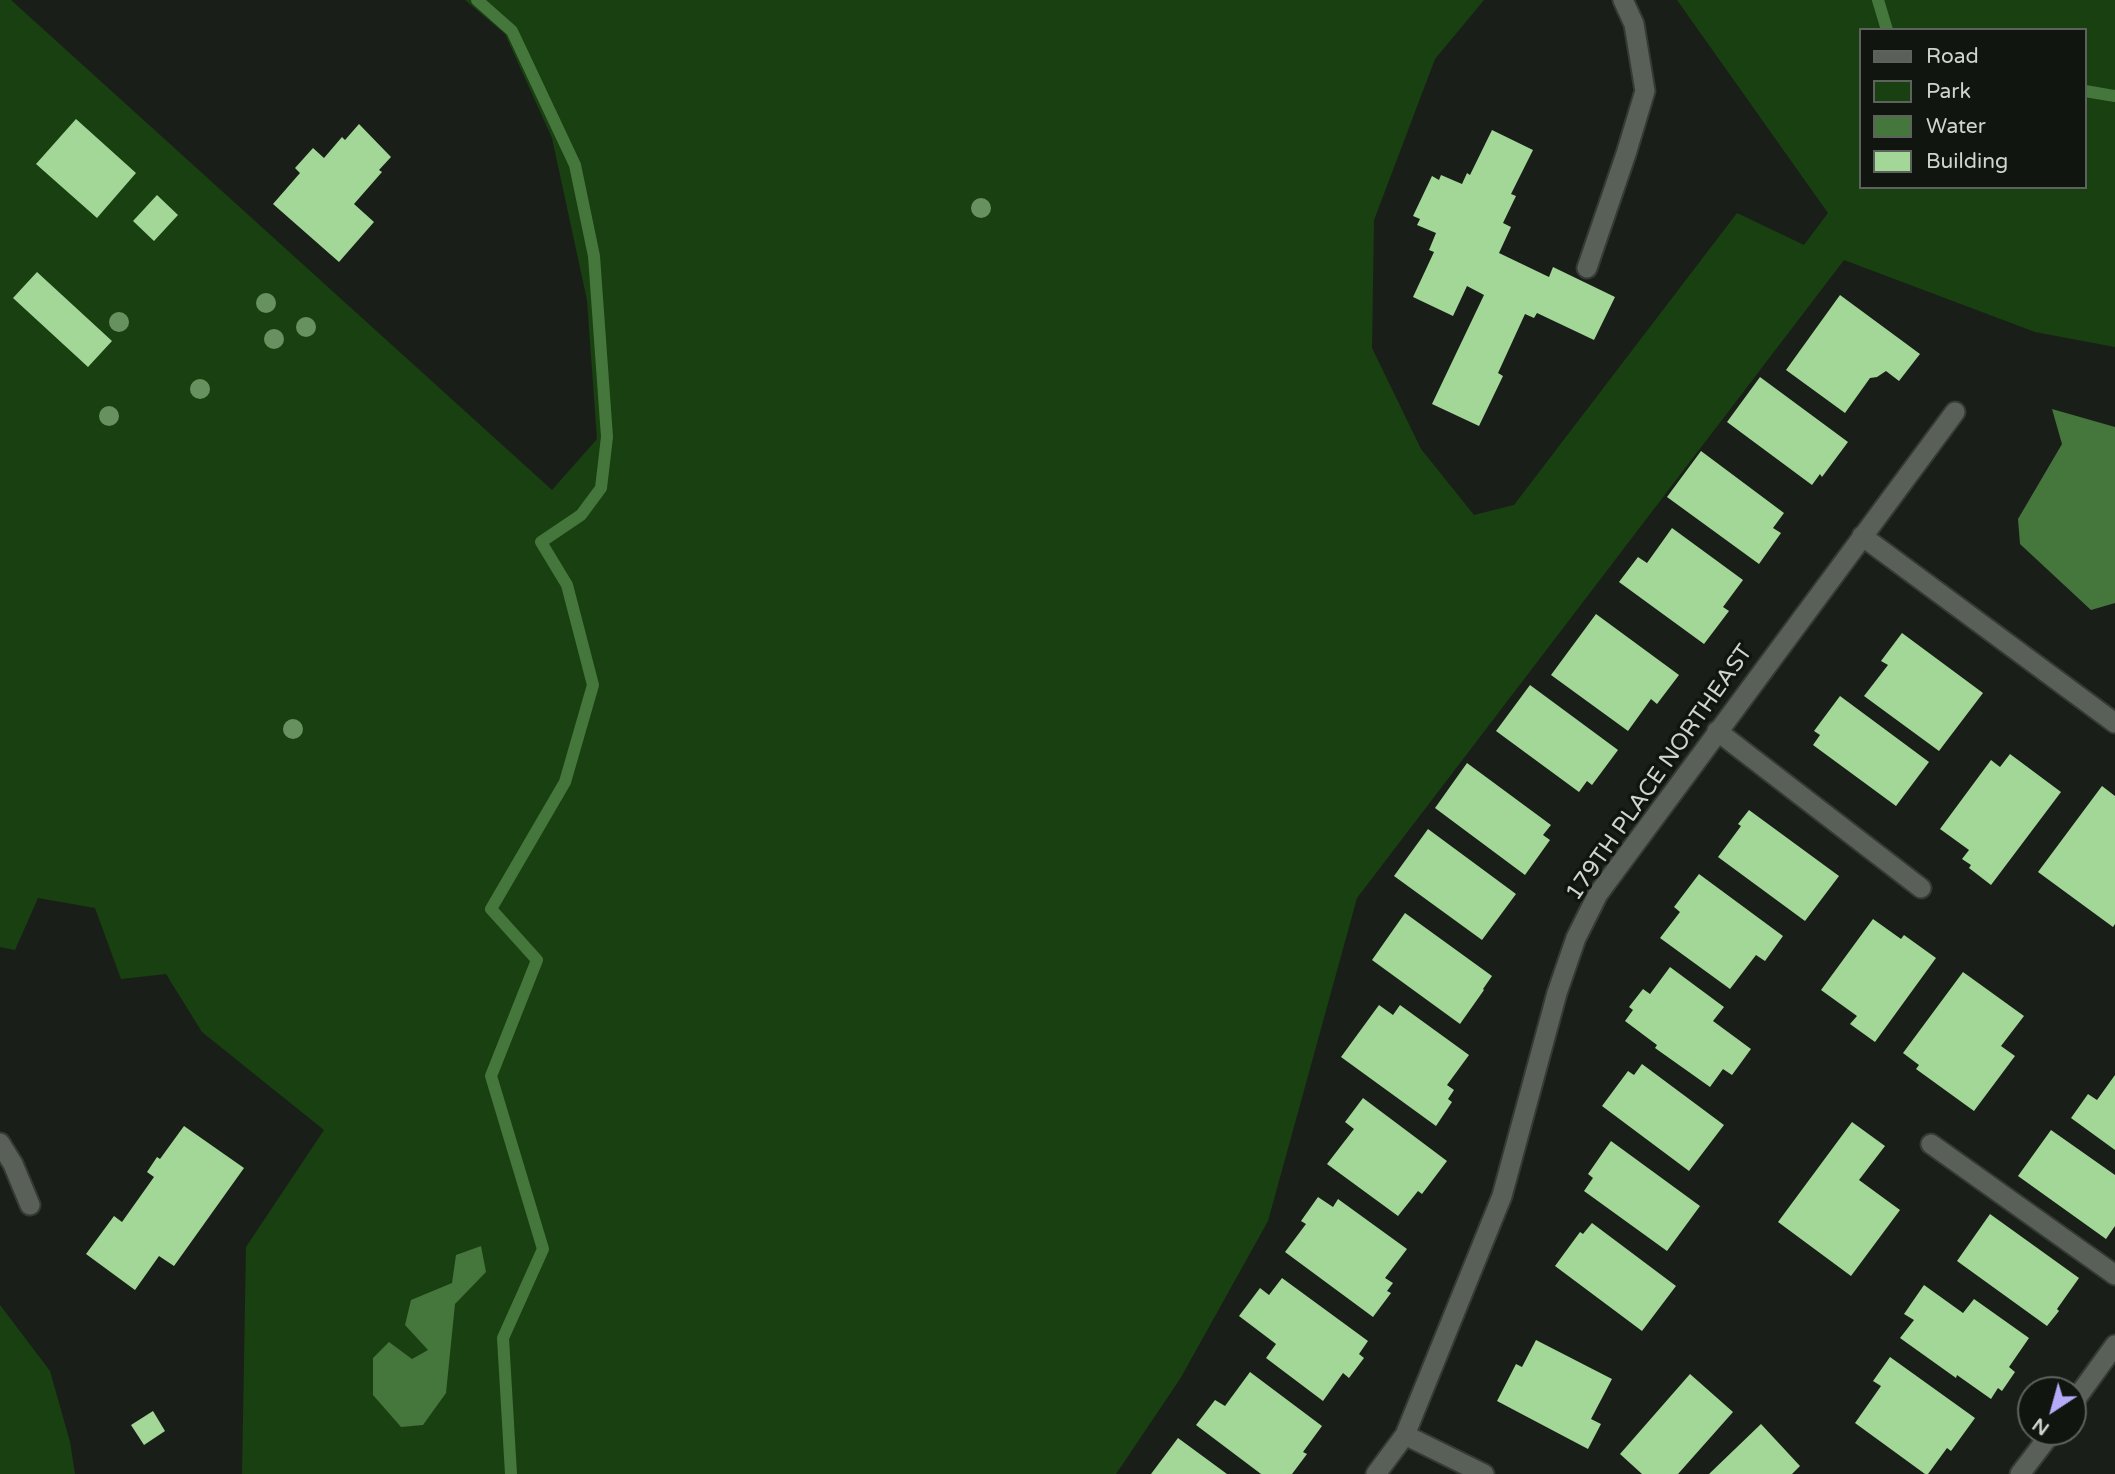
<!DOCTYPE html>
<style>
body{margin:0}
#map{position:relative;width:2115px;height:1474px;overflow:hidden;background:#191f18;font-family:"Varela Round",sans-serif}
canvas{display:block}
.legend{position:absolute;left:1859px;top:28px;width:228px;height:161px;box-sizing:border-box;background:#10160f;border:2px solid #5d625c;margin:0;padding:9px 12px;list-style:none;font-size:21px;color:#d0d4cf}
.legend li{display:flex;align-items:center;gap:14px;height:35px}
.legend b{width:35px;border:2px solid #5d625c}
.north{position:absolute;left:2017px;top:1376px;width:70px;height:70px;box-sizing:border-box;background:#10160f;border:2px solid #5d625c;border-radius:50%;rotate:216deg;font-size:19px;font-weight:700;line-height:28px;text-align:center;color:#d0d4cf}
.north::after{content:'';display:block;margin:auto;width:24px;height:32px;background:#b6abf8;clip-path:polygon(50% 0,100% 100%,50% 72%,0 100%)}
</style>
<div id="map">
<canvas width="2115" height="1474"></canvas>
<ul class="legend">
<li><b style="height:9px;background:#596058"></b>Road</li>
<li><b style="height:19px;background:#194010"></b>Park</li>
<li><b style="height:19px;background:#45763b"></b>Water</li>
<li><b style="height:19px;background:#a2d797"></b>Building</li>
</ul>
<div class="north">N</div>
</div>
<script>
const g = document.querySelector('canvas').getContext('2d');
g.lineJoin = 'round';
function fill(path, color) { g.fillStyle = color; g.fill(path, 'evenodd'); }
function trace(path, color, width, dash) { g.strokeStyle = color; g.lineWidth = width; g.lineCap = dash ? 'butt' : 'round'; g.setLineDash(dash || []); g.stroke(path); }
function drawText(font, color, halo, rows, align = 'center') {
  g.font = font + ' "Varela Round",sans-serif'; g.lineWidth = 7; g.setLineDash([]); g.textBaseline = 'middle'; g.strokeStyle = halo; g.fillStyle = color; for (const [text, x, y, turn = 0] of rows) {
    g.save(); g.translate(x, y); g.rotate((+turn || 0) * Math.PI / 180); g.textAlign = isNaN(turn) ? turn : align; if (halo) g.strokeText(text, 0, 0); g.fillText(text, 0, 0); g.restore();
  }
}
fill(new Path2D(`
 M0 0H11L552 490 597 439 587 300 552 138 505 34 465 0H1484L1435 59 1374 220 1372 348 1421 449 1474 515 1514 505 1737 213 1804 245 1828 213 1677 0H2115V347L2035 332 1844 260 1357 898 1268 1221 1180 1379 1116 1474H242L246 1247 324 1130 202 1032 166 974 121 979 95 908 38 898 15 950 0 947ZM1861 30H2085V187H1861Z
 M0 1305 50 1371 70 1442 75 1474H0Z`), '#194010');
fill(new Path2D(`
 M2052 409 2115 427V603L2091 610 2020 544 2018 519 2062 444Z
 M481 1246 486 1272 455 1304 446 1393 423 1425 401 1427 373 1395V1358L389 1342 412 1359 428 1350 405 1325 411 1300 452 1283 456 1255Z`), '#45763b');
trace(new Path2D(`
 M477 0 512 31 575 165 594 256 607 437 601 488 581 515 541 542 567 585 593 685 565 782 491 909 537 960 491 1076 543 1249 503 1338 511 1474
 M1878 0 1887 30
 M2085 91 2115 96`), '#45763b', 12);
fill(new Path2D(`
 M76 119 136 173 97 218 36 164Z
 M359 124 391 157 379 170 382 172 354 204 374 222 339 262 273 204 300 173 295 168 313 148 324 158 342 137 345 140Z
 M1492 130 1533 150 1511 194 1516 196 1503 223 1511 227 1499 253 1549 277 1553 267 1615 297 1594 340 1537 313 1534 318 1525 314 1498 373 1503 376 1479 426 1432 404 1484 295 1467 286 1453 316 1413 297 1434 252 1429 250 1436 233 1417 225 1420 219 1413 216 1432 176 1439 180 1441 175 1462 184 1467 173 1470 175Z
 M157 195 178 215 154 241 133 221Z
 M37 272 112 341 88 367 13 298Z
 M1840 295 1920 354 1899 381 1886 371 1877 377 1870 378 1845 413 1786 370Z
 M1760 377 1848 442 1822 477 1820 474 1812 485 1727 422Z
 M1701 451 1784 513 1773 528 1781 533 1759 564 1667 497Z
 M1672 528 1743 580 1723 607 1729 611 1704 644 1619 582 1638 557 1647 563Z
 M1596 614 1679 675 1657 704 1651 699 1628 731 1551 675Z
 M1902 633 1983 693 1939 751 1864 696 1888 665 1881 661Z
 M1530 685 1618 750 1592 785 1587 781 1579 792 1496 731Z
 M1840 696 1929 762 1896 806 1813 745 1820 735 1814 731Z
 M2010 754 2061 792 1991 885 1969 868 1971 865 1962 859 1969 850 1940 829 1991 760 2000 767Z
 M1467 763 1551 825 1543 835 1550 840 1525 875 1435 808Z
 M2102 786 2115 796V924L2113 927 2038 872Z
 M1749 810 1839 876 1805 921 1718 857 1741 826 1738 824Z
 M1428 829 1516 894 1482 940 1394 876Z
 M1699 874 1783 936 1765 961 1756 955 1730 989 1660 938 1680 912 1674 907Z
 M1405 913 1492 976 1483 989 1484 990 1460 1024 1372 960Z
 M1873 919 1901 939 1904 935 1936 958 1875 1042 1850 1024 1857 1016 1821 990Z
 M1670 967 1724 1007 1713 1021 1751 1049 1732 1075 1723 1069 1710 1087 1655 1048 1657 1045 1625 1021 1633 1010 1629 1007 1643 989 1650 994Z
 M1963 972 2024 1016 2001 1046 2015 1056 1974 1111 1916 1069 1919 1065 1903 1053Z
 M1379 1005 1393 1015 1400 1005 1469 1055 1447 1085 1454 1090 1448 1099 1452 1102 1436 1126 1341 1057Z
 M1642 1064 1724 1125 1689 1171 1602 1106 1628 1071 1634 1075Z
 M2115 1075V1150L2071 1118 2088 1094 2097 1100Z
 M1363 1098 1447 1161 1422 1194 1418 1191 1398 1216 1327 1164 1354 1129 1345 1122Z
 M1852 1122 1885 1146 1859 1180 1900 1210 1851 1276 1778 1222Z
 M184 1126 244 1168 174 1266 159 1256 135 1290 86 1254 114 1216 122 1222 154 1177 147 1172 157 1157 160 1159Z
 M2051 1130 2115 1175V1226L2106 1239 2018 1176Z
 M1611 1141 1700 1206 1667 1251 1584 1191 1593 1178 1588 1174Z
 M1318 1197 1333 1207 1338 1199 1407 1249 1385 1278 1393 1283 1387 1291 1391 1293 1373 1317 1285 1252 1306 1224 1301 1221Z
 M1990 1214 2079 1278 2057 1309 2059 1311 2047 1326 1957 1261Z
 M1592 1223 1676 1286 1642 1331 1555 1266 1580 1232 1583 1234Z
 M1282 1278 1368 1341 1359 1354 1364 1358 1349 1378 1343 1373 1323 1401 1266 1358 1276 1344 1239 1316 1260 1288 1269 1295Z
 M1924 1285 1963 1313 1974 1299 2029 1338 2009 1367 2015 1372 2002 1391 1998 1388 1991 1399 1957 1375 1956 1378 1900 1338 1914 1320 1904 1314Z
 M1536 1340 1612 1379 1591 1419 1601 1424 1588 1449 1497 1401 1516 1364 1522 1367Z
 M1890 1357 1975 1418 1951 1451 1947 1448 1928 1474H1925L1855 1423 1881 1386 1873 1381Z
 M1250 1372 1322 1426 1303 1452 1307 1454 1292 1474H1261L1196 1425 1215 1400 1225 1406Z
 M1690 1374 1733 1412 1678 1474H1642L1620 1454Z
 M153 1411 165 1431 144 1445 131 1425Z
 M1761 1424 1800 1466 1792 1474H1709Z
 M1178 1438 1227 1474H1151Z`), '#a2d797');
const service = new Path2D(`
 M1587 268 1626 154 1645 91 1634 24 1623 0
 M1862 536 2115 723
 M1717 731 1921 888
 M0 1143 13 1164 30 1205
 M1931 1144 2115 1275`);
const minor = new Path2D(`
 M2073 1403 2115 1345
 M1405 1435 1484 1474
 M1376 1474 1405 1435 1502 1196 1557 993 1576 938 1598 894 1955 412
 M2020 1474 2052 1432`);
trace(service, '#363a35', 23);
trace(minor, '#363a35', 23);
trace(service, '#596058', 19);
trace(minor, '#596058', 19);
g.fillStyle = '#689160';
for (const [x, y] of [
 [981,208],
 [266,303],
 [119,322],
 [306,327],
 [274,339],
 [200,389],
 [109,416],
 [293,729]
]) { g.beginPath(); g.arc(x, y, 10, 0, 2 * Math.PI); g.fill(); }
drawText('23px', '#d0d4cf', '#10160f', [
 ["179TH PLACE NORTHEAST",1660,773,-55]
]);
</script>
